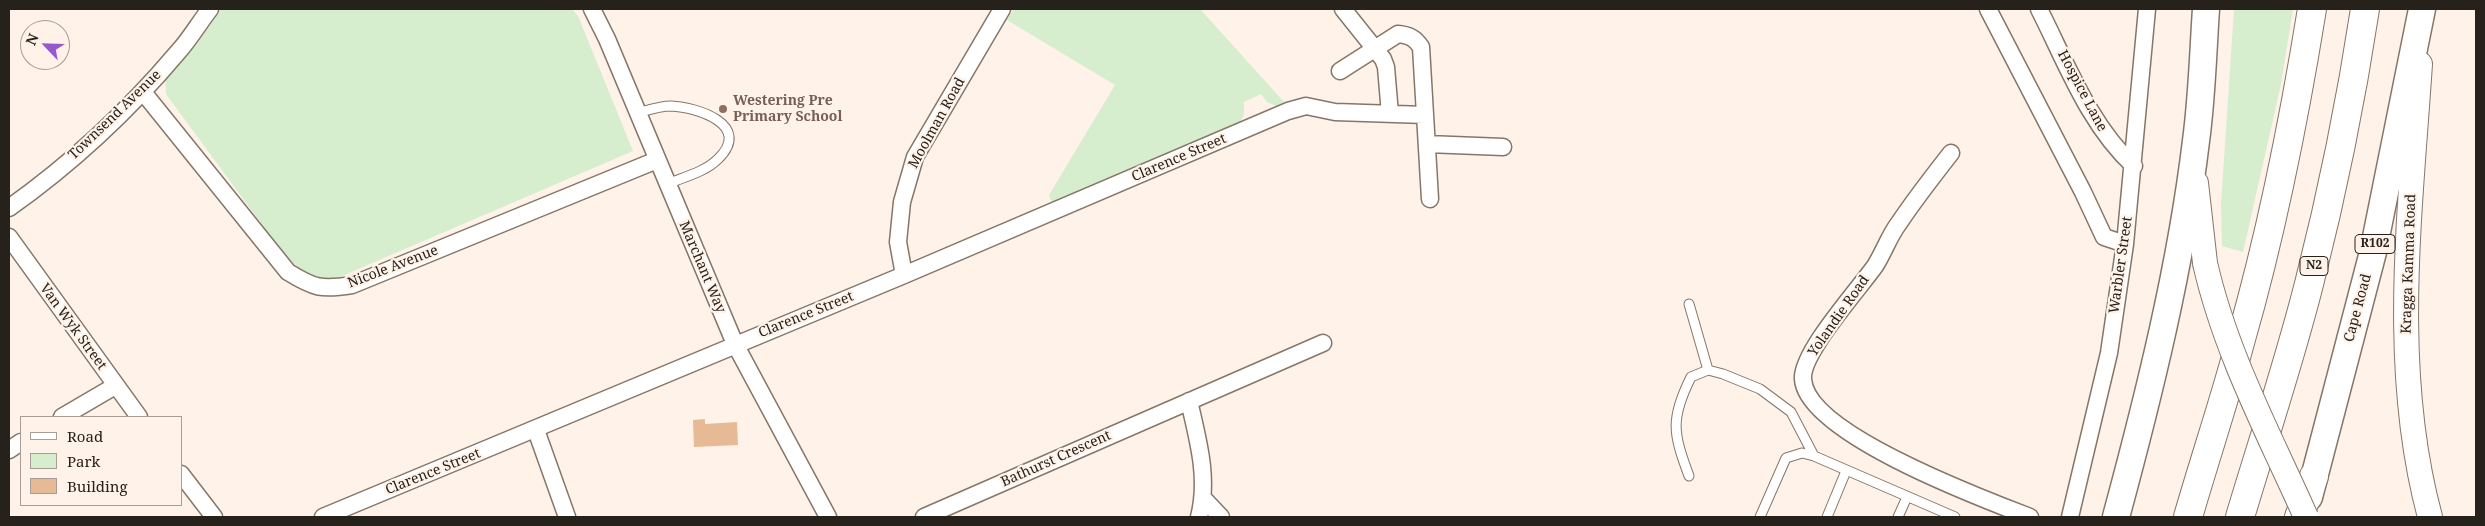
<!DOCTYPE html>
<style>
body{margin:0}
#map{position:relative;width:2485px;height:526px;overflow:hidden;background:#fef2e9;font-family:"Noto Serif",serif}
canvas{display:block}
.frame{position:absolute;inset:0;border:10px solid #27211b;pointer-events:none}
.legend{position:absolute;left:20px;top:416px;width:162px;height:90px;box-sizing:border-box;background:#fef2e9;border:1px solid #a89e97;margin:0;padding:6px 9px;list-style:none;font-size:15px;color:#27211b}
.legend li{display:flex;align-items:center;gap:10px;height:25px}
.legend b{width:25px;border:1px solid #a89e97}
.north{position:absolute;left:20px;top:20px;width:50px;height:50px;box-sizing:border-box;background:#fef2e9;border:1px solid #a89e97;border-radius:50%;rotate:294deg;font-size:14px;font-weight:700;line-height:20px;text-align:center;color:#27211b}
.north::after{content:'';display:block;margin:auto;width:18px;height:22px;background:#9757cd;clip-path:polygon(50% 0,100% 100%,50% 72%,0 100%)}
</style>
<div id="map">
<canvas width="2485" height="526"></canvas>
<div class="frame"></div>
<ul class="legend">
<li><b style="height:6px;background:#fff"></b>Road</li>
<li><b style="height:14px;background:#d6edce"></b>Park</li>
<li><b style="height:14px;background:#e5ba95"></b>Building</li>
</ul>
<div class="north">N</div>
</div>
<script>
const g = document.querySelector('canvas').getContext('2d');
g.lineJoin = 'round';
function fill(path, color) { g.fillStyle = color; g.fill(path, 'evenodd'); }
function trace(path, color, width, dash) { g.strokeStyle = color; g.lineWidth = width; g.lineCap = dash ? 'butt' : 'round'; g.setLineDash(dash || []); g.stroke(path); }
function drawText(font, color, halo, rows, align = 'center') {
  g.font = font + ' "Noto Serif",serif'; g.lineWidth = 4.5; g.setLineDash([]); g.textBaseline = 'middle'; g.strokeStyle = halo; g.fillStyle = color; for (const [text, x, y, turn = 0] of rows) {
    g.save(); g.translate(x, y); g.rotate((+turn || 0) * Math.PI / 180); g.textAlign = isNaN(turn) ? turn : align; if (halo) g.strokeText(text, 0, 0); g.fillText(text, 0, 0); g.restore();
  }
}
fill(new Path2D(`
 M221 9H572L578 16 633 151 328 282 313 278 288 260 166 94 165 78 197 44Z
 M1014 9H1200L1284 102 1276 106 1267 102 1261 94 1244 102V115L1238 126 1052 203 1049 195 1115 85 1007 20Z
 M2234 9H2293L2281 84 2243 252 2222 246 2221 204Z`), '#d6edce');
fill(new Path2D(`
 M705 419V424L737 422 738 445 694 447 693 420Z`), '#e5ba95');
const lane = new Path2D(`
 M637 113C648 110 660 106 671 106 697 107 753 125 718 159 705 172 684 177 667 184
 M1689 304 1708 370
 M1689 476C1673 433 1670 419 1691 377L1708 370 1723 374 1760 389 1791 412 1814 456
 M1760 517 1786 458 1802 453 1814 456 1955 517
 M1827 517 1846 471
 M1898 517 1907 497`);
const street = new Path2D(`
 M592 9 607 39 735 344 828 517
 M1343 9 1383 59 1386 67 1390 114
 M1988 9 2083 192 2104 237 2125 244
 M2039 9C2066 62 2089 125 2134 166
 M1340 71 1398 34C1409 35 1415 38 1421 47L1430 199
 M143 92 288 272C314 288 321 290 352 285L657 160
 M1427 144 1503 147
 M1951 153C1933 176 1915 199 1899 223 1889 236 1884 252 1875 266 1858 290 1801 353 1803 379 1806 433 1983 499 2030 517
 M9 208C71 164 129 110 178 52 190 39 199 23 210 9
 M9 237 139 417
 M904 275 898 242 902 202 915 157 1002 9
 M1189 401C1198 440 1209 478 1199 517
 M62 417 115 386
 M536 430 567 517
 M9 450 21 442
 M181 474 214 517
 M1203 498 1221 517
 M323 517 904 275 1288 111 1306 106 1335 112 1425 115
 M924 517 1323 343
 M2070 517 2109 353 2125 244 2147 9`);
const secondary = new Path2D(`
 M2420 64C2410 215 2390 369 2430 517
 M2196 183 2205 263`);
const primary = new Path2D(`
 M2309 497 2373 252 2422 9
 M2116 517C2149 395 2181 266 2196 141 2202 97 2203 53 2206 9`);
const highway = new Path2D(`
 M2188 517C2205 458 2225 399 2241 339 2272 231 2294 120 2312 9
 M2240 517C2263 440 2289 363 2309 284 2332 194 2351 101 2365 9
 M2299 517 2314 476`);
trace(lane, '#867668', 11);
trace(street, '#867668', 19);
trace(secondary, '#867668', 26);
trace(primary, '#867668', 29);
trace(highway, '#867668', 30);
trace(lane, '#fff', 9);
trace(street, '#fff', 16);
trace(secondary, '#fff', 24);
trace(primary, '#fff', 26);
trace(highway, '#fff', 28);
const secondaryBridge = new Path2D(`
 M2205 263C2225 352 2269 434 2306 517`);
trace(secondaryBridge, '#867668', 26, []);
trace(secondaryBridge, '#fff', 24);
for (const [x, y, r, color] of [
 [723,109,5,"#8d6e63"]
]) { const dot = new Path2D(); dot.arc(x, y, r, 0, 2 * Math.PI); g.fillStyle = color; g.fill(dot); trace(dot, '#fef2e9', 2); }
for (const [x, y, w] of [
 [2375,244,40],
 [2314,266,28]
]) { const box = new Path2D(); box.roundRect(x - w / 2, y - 9.5, w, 19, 4); g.fillStyle = '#fef2e9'; g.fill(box); trace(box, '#27211b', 1); }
drawText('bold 12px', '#27211b', null, [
 ["R102",2375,244],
 ["N2",2314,266]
]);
drawText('14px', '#27211b', '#fef2e9', [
 ["Hospice Lane",2082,91,62],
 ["Townsend Avenue",115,115,-44],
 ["Moolman Road",937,123,-61],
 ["Clarence Street",1179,158,-23],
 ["Kragga Kamma Road",2409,264,-88],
 ["Warbler Street",2121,265,-82],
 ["Nicole Avenue",393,267,-21],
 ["Marchant Way",702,267,67],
 ["Cape Road",2358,308,-75],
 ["Clarence Street",806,315,-22],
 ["Yolandie Road",1839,316,-55],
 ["Van Wyk Street",73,327,54],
 ["Bathurst Crescent",1056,459,-24],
 ["Clarence Street",433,472,-22]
]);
drawText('bold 14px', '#785e54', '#fef2e9', [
 ["Westering Pre",733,101],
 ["Primary School",733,117]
], 'left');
</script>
